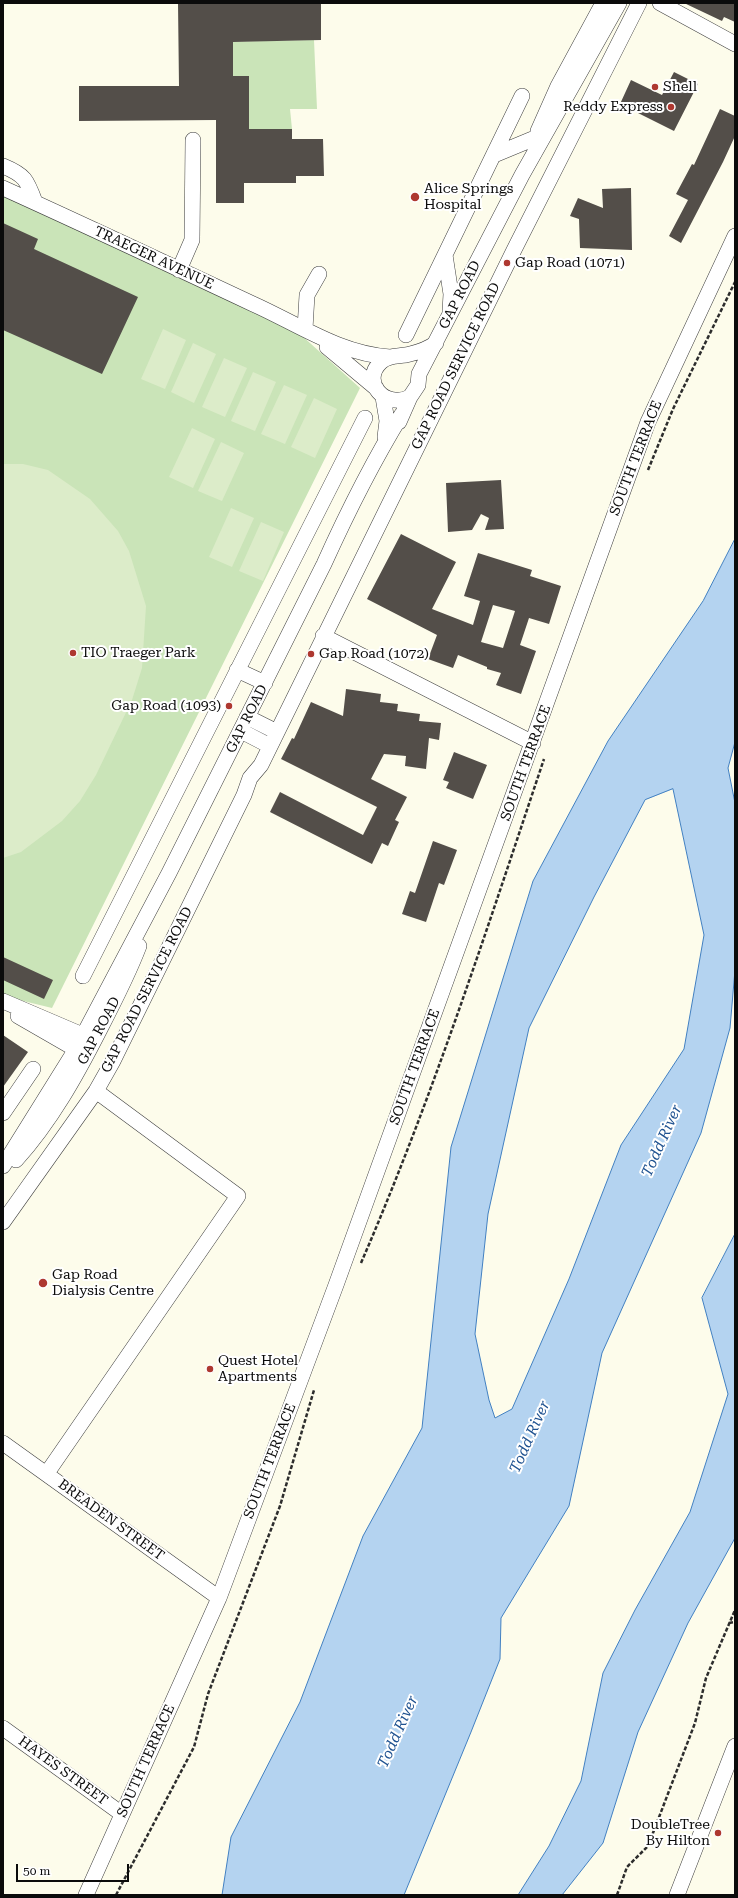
<!DOCTYPE html>
<style>
body{margin:0}
#map{position:relative;width:738px;height:1898px;overflow:hidden;background:#fdfceb;font-family:"Roboto Serif",serif}
canvas{display:block}
.frame{position:absolute;inset:0;border:4px solid #0b0b0b;pointer-events:none}
.scale{position:absolute;left:16px;top:1864px;width:113px;height:18px;box-sizing:border-box;border:2px solid #0b0b0b;border-top:0;padding-left:5px;font-size:12px;line-height:14px;white-space:nowrap;color:#0b0b0b;-webkit-text-stroke:3px #fff;paint-order:stroke}
</style>
<div id="map">
<canvas width="738" height="1898"></canvas>
<div class="frame"></div>
<div class="scale">50 m</div>
</div>
<script>
const g = document.querySelector('canvas').getContext('2d');
g.lineJoin = 'round';
function fill(path, color) { g.fillStyle = color; g.fill(path, 'evenodd'); }
function trace(path, color, width, dash) { g.strokeStyle = color; g.lineWidth = width; g.lineCap = dash ? 'butt' : 'round'; g.setLineDash(dash || []); g.stroke(path); }
function drawText(font, color, halo, rows, align = 'center') {
  g.font = font + ' "Roboto Serif",serif'; g.lineWidth = 4; g.setLineDash([]); g.textBaseline = 'middle'; g.strokeStyle = halo; g.fillStyle = color; for (const [text, x, y, turn = 0] of rows) {
    g.save(); g.translate(x, y); g.rotate((+turn || 0) * Math.PI / 180); g.textAlign = isNaN(turn) ? turn : align; if (halo) g.strokeText(text, 0, 0); g.fillText(text, 0, 0); g.restore();
  }
}
fill(new Path2D(`
 M314 40 317 109H290L292 129 230 130 233 56 215 42Z
 M3 188 281 317 360 388 52 1008 3 996Z`), '#cae4b8');
fill(new Path2D(`
 M163 329 186 340 165 389 141 379Z
 M193 343 216 354 194 403 171 392Z
 M224 358 247 368 225 417 202 407Z
 M253 372 276 382 255 431 231 421Z
 M284 385 307 395 285 444 261 434Z
 M314 398 337 409 315 458 291 447Z
 M192 428 215 439 193 488 169 477Z
 M221 442 244 453 222 501 198 491Z
 M3 464H23L48 470 90 499 118 531 129 551 146 606 142 668 132 700 96 775 80 801 62 821 21 852 3 858Z
 M231 508 254 518 232 567 209 557Z
 M261 522 284 532 263 581 239 571Z`), '#dcecc9');
const water = new Path2D(`
 M735 539V742L728 768 735 803V970L730 1028 701 1133 602 1353 569 1506 501 1618 500 1659 471 1732 404 1895H222L231 1837 300 1702 363 1536 422 1428 451 1147 533 881 608 741 703 601ZM673 789 704 935 684 1049 621 1145 569 1279 512 1409 495 1418 489 1400 475 1334 488 1214 529 1028 594 897 645 800Z
 M735 1234V1538L688 1623 638 1732 603 1843 562 1895H518L549 1846 581 1781 603 1673 635 1610 690 1512 728 1394 702 1298Z`);
fill(water, '#b4d3f0');
trace(water, '#4280c1', 1);
fill(new Path2D(`
 M178 3H321V40L233 42V76H249V129H292V139H323L324 176H296V183H244V203H216V120L79 121V86H179Z
 M684 3H735V22L724 17 722 21Z
 M674 72 698 84 674 131 620 104 631 80 662 95Z
 M720 109 735 116V136L723 162 681 243 669 236 688 200 676 194 692 164 694 165Z
 M631 188 632 250 580 248 579 219 570 216 578 198 603 208 602 189Z
 M3 223 38 239 34 249 138 297 102 374 3 330Z
 M501 480 504 529 485 530 489 518 481 514 472 530 448 532 446 483Z
 M401 534 456 562 432 609 473 625 480 601 464 596 478 553 532 570 530 576 561 586 549 624 529 618 520 645 536 651 521 694 496 685 501 673 487 669V667L458 655 453 668 428 659 437 635 367 599ZM493 605 515 611 503 648 481 642Z
 M346 689 381 694 380 702 398 704 397 711 420 714 419 721 441 723 439 740 429 738 426 769 405 766 406 756 384 754 371 779 407 797 395 820 399 822 388 846 382 843 372 864 270 812 280 792 363 835 377 807 281 759 292 738 294 739 311 702 343 716Z
 M454 752 487 765 473 799 446 788 449 782 443 780Z
 M433 841 457 850 444 885 439 883 426 922 402 914 410 891 415 893Z
 M3 957 53 980 44 999 3 980Z
 M3 1035 28 1052 3 1087Z`), '#534e49');
const minor = new Path2D(`
 M660 3 735 44
 M538 131 558 86 603 3
 M494 155 535 138
 M3 166C25 175 27 180 35 202
 M3 188C87 226 170 265 253 304 298 324 340 354 390 357
 M445 255 451 294 450 311
 M179 270 192 240 193 140
 M305 329 307 295 319 274
 M406 335 522 96
 M327 347 376 388
 M383 397 387 421 385 437
 M410 397C385 410 360 381 381 362 389 354 400 357 410 354 419 352 428 349 436 343
 M399 422 410 397 418 385 419 374 522 175 619 3
 M323 636 533 743
 M237 670 265 683
 M247 717 277 732
 M241 731 270 746
 M83 976 365 418
 M3 1001 92 1039
 M18 1016 84 1054
 M3 1113 33 1069
 M16 1160C51 1121 76 1076 100 1029 114 1002 128 975 139 946
 M3 1166 76 1049 169 873 324 564C347 513 372 463 402 414
 M3 1222 96 1091 113 1061 244 795 250 778 261 765 514 250 639 3
 M3 1443 219 1598
 M47 1473 238 1196 96 1091
 M3 1728 122 1814
 M86 1895 219 1598 336 1285 648 422 735 236
 M677 1895 735 1746`);
trace(minor, '#3e3e3e', 16);
trace(new Path2D(`
 M648 470 673 409 735 282
 M361 1263C432 1099 487 929 544 759
 M729 1623 735 1622
 M116 1895 194 1747 208 1694 280 1506 314 1390
 M617 1895 627 1867 648 1846 695 1723 706 1678 735 1610`), '#2d2d2d', 2.5, [4, 2]);
trace(minor, '#fff', 15);
for (const [x, y, r, color] of [
 [655,87,4,"#ae3830"],
 [671,107,4,"#ae3830"],
 [415,197,5,"#ae3830"],
 [507,263,4,"#ae3830"],
 [73,653,4,"#ae3830"],
 [311,654,4,"#ae3830"],
 [229,706,4,"#ae3830"],
 [43,1283,5,"#ae3830"],
 [210,1369,4,"#ae3830"],
 [718,1833,4,"#ae3830"]
]) { const dot = new Path2D(); dot.arc(x, y, r, 0, 2 * Math.PI); g.fillStyle = color; g.fill(dot); trace(dot, '#fff', 1.5); }
drawText('14px', '#0b0b0b', '#fff', [
 ["Shell",663,87],
 ["Reddy Express",663,107,"right"],
 ["Alice Springs",424,189],
 ["Hospital",424,205],
 ["Gap Road (1071)",515,263],
 ["TIO Traeger Park",81,653],
 ["Gap Road (1072)",319,654],
 ["Gap Road (1093)",221,706,"right"],
 ["Gap Road",52,1275],
 ["Dialysis Centre",52,1291],
 ["Quest Hotel",218,1361],
 ["Apartments",218,1377],
 ["DoubleTree",710,1825,"right"],
 ["By Hilton",710,1841,"right"]
], 'left');
drawText('14px', '#0b0b0b', '#fff', [
 ["TRAEGER AVENUE",154,258,25],
 ["GAP ROAD",460,295,-63],
 ["GAP ROAD SERVICE ROAD",456,366,-64],
 ["SOUTH TERRACE",636,458,-69],
 ["GAP ROAD",247,719,-63],
 ["SOUTH TERRACE",526,763,-70],
 ["GAP ROAD SERVICE ROAD",147,990,-63],
 ["GAP ROAD",99,1031,-62],
 ["SOUTH TERRACE",415,1067,-70],
 ["SOUTH TERRACE",270,1461,-69],
 ["BREADEN STREET",111,1520,36],
 ["SOUTH TERRACE",146,1761,-66],
 ["HAYES STREET",63,1771,36]
]);
drawText('italic 15px', '#205391', '#fff', [
 ["Todd River",662,1141,-66],
 ["Todd River",530,1437,-66],
 ["Todd River",398,1732,-66]
]);
</script>
